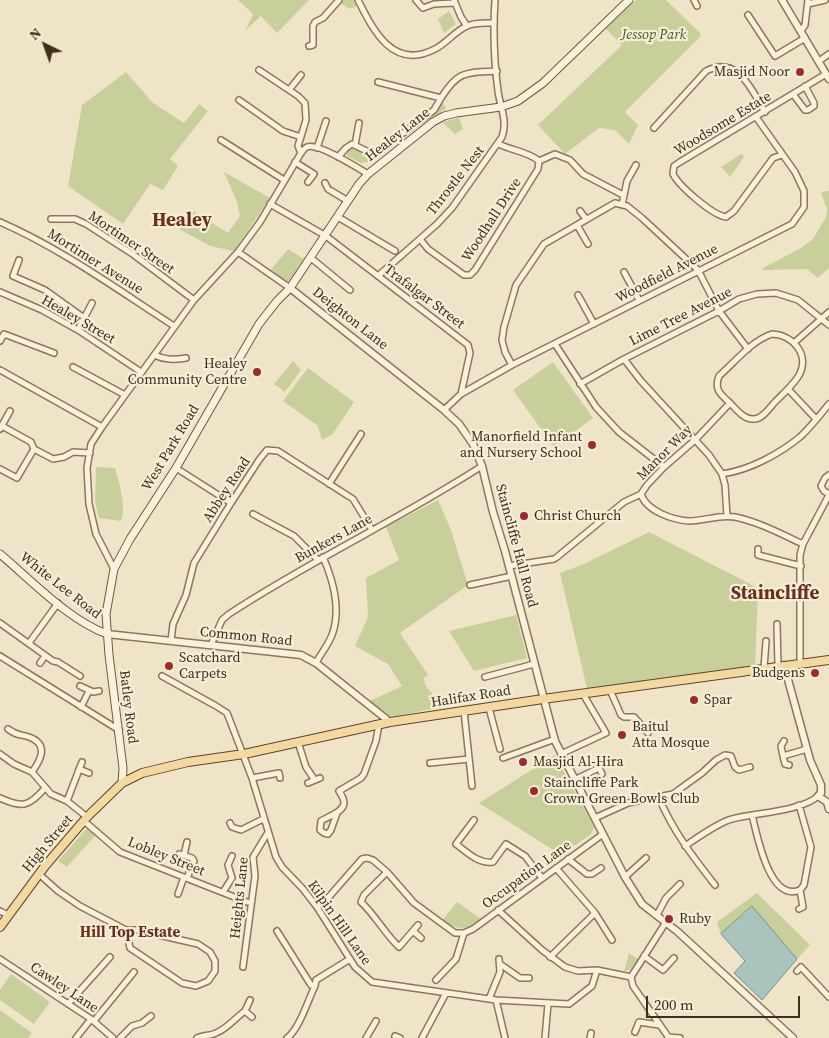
<!DOCTYPE html>
<style>
body{margin:0}
#map{position:relative;width:829px;height:1038px;overflow:hidden;background:#f0e4c8;font-family:"Source Serif 4",serif}
canvas{display:block}
.north{position:absolute;left:20px;top:20px;width:50px;height:50px;-webkit-text-stroke:4px #f7eed8;paint-order:stroke;rotate:318deg;font-size:14px;font-weight:700;line-height:20px;text-align:center;color:#3d2e20}
.north::after{content:'';display:block;margin:auto;width:18px;height:22px;background:#3d2e20;clip-path:polygon(50% 0,100% 100%,50% 72%,0 100%)}
.scale{position:absolute;left:646px;top:996px;width:154px;height:22px;box-sizing:border-box;border:2px solid #3d2e20;border-top:0;padding-left:6px;font-size:15px;line-height:18px;white-space:nowrap;color:#3d2e20;-webkit-text-stroke:4px #f7eed8;paint-order:stroke}
</style>
<div id="map">
<canvas width="829" height="1038"></canvas>
<div class="north">N</div>
<div class="scale">200 m</div>
</div>
<script>
const g = document.querySelector('canvas').getContext('2d');
g.lineJoin = 'round';
function fill(path, color) { g.fillStyle = color; g.fill(path, 'evenodd'); }
function trace(path, color, width, dash) { g.strokeStyle = color; g.lineWidth = width; g.lineCap = dash ? 'butt' : 'round'; g.setLineDash(dash || []); g.stroke(path); }
function drawText(font, color, halo, rows, align = 'center') {
  g.font = font + ' "Source Serif 4",serif'; g.lineWidth = 4.5; g.setLineDash([]); g.textBaseline = 'middle'; g.strokeStyle = halo; g.fillStyle = color; for (const [text, x, y, turn = 0] of rows) {
    g.save(); g.translate(x, y); g.rotate((+turn || 0) * Math.PI / 180); g.textAlign = isNaN(turn) ? turn : align; if (halo) g.strokeText(text, 0, 0); g.fillText(text, 0, 0); g.restore();
  }
}
fill(new Path2D(`
 M238 0H309L277 33 261 16 245 31 253 14Z
 M344 0H353L357 6C349 10 348 9 341 3Z
 M636 0H666L701 34 700 37 625 112 638 125 629 144 615 130 599 128 565 154 538 125 622 45 605 28Z
 M449 11 456 24 444 33 438 19Z
 M126 72 153 103 184 123 199 104 208 111 170 159 178 166 163 190 150 184 123 224 68 186 82 105Z
 M442 101 446 109 431 117 374 161 361 163 347 156V151L353 147 371 155 388 149 438 107Z
 M459 118 463 129 455 134 442 122Z
 M741 154 743 155 744 157 730 177 721 167Z
 M224 172 270 198 234 251 210 246 179 229 193 211 228 233 240 216 237 202Z
 M826 191H829V268L818 278 807 269 762 270 763 268 801 248 813 239 826 217 827 209 821 193Z
 M288 249 304 259 289 281 285 283 269 272Z
 M293 361 301 370 285 392 274 384Z
 M553 362 593 418 554 447 513 390Z
 M308 368 354 402 332 435 322 440 318 426 283 401Z
 M96 467 115 468C119 482 127 508 121 521L99 518 95 501Z
 M438 500 451 530 468 585 400 633 428 675 424 678 425 685 443 707 395 716 389 715 370 701 402 686 388 664 355 646 368 617 366 578 399 560 386 527Z
 M649 532 758 588 755 669 588 693 560 573 584 564Z
 M516 615 527 658 474 671 449 631Z
 M555 755 594 827 591 834 561 855 479 803Z
 M87 828 95 836 67 867 58 861Z
 M757 893 810 945 797 959 752 906 721 934 717 922Z
 M457 902 481 919C466 931 459 930 442 921Z
 M629 953 638 959 631 969 624 972Z
 M11 974 50 1002 34 1024 0 1000V990Z
 M0 1010 32 1033 28 1038H0Z`), '#c9cf9b');
const water = new Path2D(`
 M752 906 797 959 762 1000 734 973 745 961 721 934Z`);
fill(water, '#a9c4bc');
trace(water, '#6f938a', 1);
const minor = new Path2D(`
 M358 0C373 30 393 71 435 49 447 43 455 31 467 26 475 22 485 23 494 23
 M416 0 423 8 434 4 454 3
 M454 0 461 17 467 26
 M694 0 697 6
 M808 4 825 0
 M748 15 775 56 805 38
 M801 31 805 25 808 0
 M309 46 313 45V26L315 22 323 18 339 0
 M819 61 829 54
 M259 70 298 96 305 103 306 120 298 146 301 153
 M378 82 441 98C459 70 465 73 497 71
 M289 90 301 75
 M793 94 805 110H808L814 106V103L805 86
 M239 100 283 131 301 137
 M654 128 706 71C738 55 751 89 765 112
 M221 140 284 180
 M355 145 359 123
 M317 148 326 121
 M782 155 773 158 734 211 726 217C712 215 679 186 673 174L674 166 680 162 826 74
 M338 157 346 148 352 144 371 153 379 151 434 110 441 98
 M539 161 555 154 570 160 583 174 623 195
 M295 162 314 174 308 182
 M325 183 328 189 348 201
 M270 204 326 236 468 345 470 353 461 394
 M622 205 627 181 636 165
 M580 211 586 219
 M338 217 395 251
 M51 219H75L86 224 134 255 194 300
 M0 222C62 249 118 290 174 326
 M577 225 588 244
 M420 239 428 249 464 275H470L475 270 538 169 539 161C527 151 512 151 499 144
 M238 252 290 288
 M311 258 350 290
 M19 260 13 276 45 290 84 318
 M624 272 639 300
 M378 276 437 224 452 208 502 137C508 121 500 107 498 91 494 61 493 30 495 0
 M0 292 42 310 78 330 141 372
 M578 295 594 324
 M78 330 92 303
 M772 334C794 335 811 356 798 377 791 387 782 395 774 403 769 409 762 419 754 419 744 420 736 409 729 402 720 394 714 389 719 376 735 362 751 341 772 334Z
 M0 341 4 334 54 353
 M795 342 829 312
 M555 344 596 407 619 432 664 467
 M154 355C165 360 174 360 186 358
 M624 359 641 381 709 455 722 474 725 485 727 516
 M512 365 505 352 502 340 504 327 516 285 544 244 615 203 627 206 642 218 698 270 719 311 748 349
 M73 367 125 395
 M0 370 102 427
 M580 384 624 359 719 311 739 299 757 294 776 293 798 300 829 325
 M788 389 816 419
 M444 410 461 394 512 365 792 224 804 207V191L795 172 756 117
 M2 426 31 442 34 449 53 459 64 457 73 452 90 453
 M0 429 10 411
 M176 468 231 503
 M0 469 17 478 34 449
 M722 474C750 470 779 454 800 437 811 427 820 415 829 404
 M829 475 825 478 821 486 824 491 829 494
 M329 484 361 434
 M641 494C646 511 673 520 689 521 705 521 720 514 735 517 759 522 781 534 803 544
 M253 514 294 536 318 560
 M758 549V555L801 566
 M509 566 554 559 557 557 624 502 641 494 647 485 664 467 695 440 730 403
 M114 569 96 534 89 504 87 468 91 444 102 427 194 300 238 252 260 222 301 153C303 151 304 148 307 147 317 142 358 168 368 174
 M470 585 512 576
 M0 623 53 661 58 662 80 676
 M777 624 778 666
 M171 641 173 624 186 595 194 563 231 503 259 460 267 450 278 451 353 499 372 530
 M29 643 58 603
 M211 645 222 620 229 614C311 560 400 519 482 466
 M0 656 119 730
 M40 663 45 656
 M316 663C321 653 330 643 333 632 341 607 333 580 323 557
 M800 663V555L803 544 829 495
 M764 668 766 641
 M162 676 216 706 227 713 252 778 276 857 282 867 303 889 317 907 355 967 372 982 496 1000 569 1004 592 986 597 970
 M485 677 534 664
 M80 686 93 692 99 691
 M610 690 621 715 624 717H634L648 733
 M81 707 89 691
 M489 708 500 749
 M464 711 472 786
 M8 729C17 736 20 734 29 737 49 744 41 760 32 772
 M298 742 306 767 314 779
 M0 754 14 764 32 772 51 794 67 801 87 817
 M561 754 606 733 583 694
 M783 756 781 746 784 741
 M503 758 555 739
 M430 763 469 759
 M789 765 785 764 783 756 807 749
 M79 769 89 773
 M252 778 279 773 280 778
 M574 780 599 768 602 774
 M308 783 320 778
 M0 798C22 808 29 807 45 788
 M659 798C673 831 693 857 715 885
 M67 801 82 762
 M799 805 811 847 804 885 800 890
 M337 813 331 830 328 834 324 833 320 830 321 821C327 817 344 812 344 803 344 799 341 794 339 791L361 778 364 774 376 741 379 724
 M752 815C757 834 769 903 800 890
 M595 818 628 803 673 794 702 773 716 760 725 755 731 756 735 767 739 770 750 767
 M474 820 456 844C467 852 478 864 493 862L506 844 525 856 542 878
 M84 821 120 852 247 902
 M230 823 232 827 241 830 263 819
 M685 846C697 838 719 822 732 819 754 813 803 811 818 796
 M179 854 192 858 194 861 187 878
 M184 855 187 842
 M568 859 587 874H592L601 868
 M556 868 595 913 612 940
 M387 872 364 895 361 902C376 916 385 934 399 947L418 925
 M39 874 58 891 80 906 126 930H137L198 944 210 952 215 961V971L208 981 196 986 182 983 130 948 126 930
 M625 877 646 858
 M223 892 232 878 228 865 232 856
 M178 894 184 877
 M317 907 328 898 362 859 367 858 373 860 387 872 414 903 455 933H464L473 929 603 834
 M799 909 803 907 800 890
 M498 910 542 950 565 967 578 971 597 970 631 977
 M0 911 8 915
 M657 915 666 898 680 884
 M666 922 631 977 633 986 669 1038
 M277 931 311 985 315 986
 M413 931 421 938
 M644 956 663 970 674 958
 M550 957 595 913
 M0 959 91 1019 113 1038
 M500 964 520 978H529
 M243 967 255 876 253 857 267 834
 M797 971 801 967 829 997
 M436 980 456 959 464 933
 M489 999 500 972 499 959
 M250 1000 245 1011 252 1017
 M496 1000 505 1038
 M68 1004 110 957
 M94 1021 134 972
 M635 1032 639 1022 659 1025
 M395 1036 400 1038
 M669 1037 680 1038
 M76 1038 91 1019
 M120 1038 132 1026 142 1023 151 1016
 M197 1038C203 1035 210 1036 216 1033 227 1029 235 1018 245 1011
 M287 1038C299 1030 308 1000 315 986L316 980 350 959
 M366 1038 376 1021
 M422 1038 446 993
 M545 1038 548 1004
 M590 1038 591 1033`);
const tertiary = new Path2D(`
 M782 0 829 79
 M290 288 444 410 459 424 473 444 482 466 493 512 505 551 555 741 625 877 642 904 678 932 793 1038
 M107 634 301 655 316 663 390 722
 M784 665 810 760 821 785V793L818 796 827 802 829 809`);
const secondary = new Path2D(`
 M0 554C31 580 70 621 107 634
 M122 783 123 768 109 655 106 614 114 569 130 539 176 468 259 324 277 301 290 288 359 184 368 174 433 122 444 116 456 113 501 107 518 101 543 83 629 0`);
const primary = new Path2D(`
 M0 927 45 866 87 817 122 783 142 773 188 762 244 754 390 722 543 699 829 660`);
trace(minor, '#8d765c', 8);
trace(tertiary, '#8d765c', 9);
trace(secondary, '#6f573f', 9);
trace(primary, '#5b4430', 10);
trace(minor, '#faf1dc', 5);
trace(tertiary, '#faf1dc', 6);
trace(secondary, '#faf1dc', 7);
trace(primary, '#f3d9a0', 8);
for (const [x, y, r, color] of [
 [800,72,5,"#9e2a2b"],
 [257,372,5,"#9e2a2b"],
 [592,445,5,"#9e2a2b"],
 [524,516,5,"#9e2a2b"],
 [169,666,5,"#9e2a2b"],
 [815,673,5,"#9e2a2b"],
 [694,700,5,"#9e2a2b"],
 [622,735,5,"#9e2a2b"],
 [523,762,5,"#9e2a2b"],
 [534,791,5,"#9e2a2b"],
 [669,919,5,"#9e2a2b"]
]) { const dot = new Path2D(); dot.arc(x, y, r, 0, 2 * Math.PI); g.fillStyle = color; g.fill(dot); trace(dot, '#f7eed8', 2); }
drawText('italic 14px', '#4d5a26', '#f7eed8', [
 ["Jessop Park",654,35]
]);
drawText('14px', '#3d2e20', '#f7eed8', [
 ["Masjid Noor",790,72,"right"],
 ["Healey",247,364,"right"],
 ["Community Centre",247,380,"right"],
 ["Manorfield Infant",582,437,"right"],
 ["and Nursery School",582,453,"right"],
 ["Christ Church",534,516],
 ["Scatchard",179,658],
 ["Carpets",179,674],
 ["Budgens",805,673,"right"],
 ["Spar",704,700],
 ["Baitul",632,727],
 ["Atta Mosque",632,743],
 ["Masjid Al-Hira",533,762],
 ["Staincliffe Park",544,783],
 ["Crown Green Bowls Club",544,799],
 ["Ruby",679,919]
], 'left');
drawText('14px', '#3d2e20', '#f7eed8', [
 ["Woodsome Estate",723,124,-31],
 ["Healey Lane",398,135,-38],
 ["Throstle Nest",456,181,-52],
 ["Woodhall Drive",492,220,-57],
 ["Mortimer Street",131,243,34],
 ["Mortimer Avenue",95,262,32],
 ["Woodfield Avenue",667,274,-27],
 ["Trafalgar Street",424,297,37],
 ["Lime Tree Avenue",681,317,-27],
 ["Deighton Lane",350,319,38],
 ["Healey Street",78,320,30],
 ["West Park Road",171,448,-59],
 ["Manor Way",665,453,-45],
 ["Abbey Road",227,490,-57],
 ["Bunkers Lane",334,539,-29],
 ["Staincliffe Hall Road",516,546,75],
 ["White Lee Road",60,586,38],
 ["Common Road",246,637,6],
 ["Halifax Road",471,697,-9],
 ["Batley Road",128,707,83],
 ["High Street",48,844,-50],
 ["Lobley Street",166,857,22],
 ["Occupation Lane",527,875,-36],
 ["Heights Lane",240,898,-84],
 ["Kilpin Hill Lane",339,923,55],
 ["Cawley Lane",64,988,34]
]);
drawText('bold 15px', '#6b2e1e', '#f7eed8', [
 ["Hill Top Estate",130,933]
]);
drawText('bold 19px', '#6b2e1e', '#f7eed8', [
 ["Healey",182,221],
 ["Staincliffe",775,594]
]);
</script>
